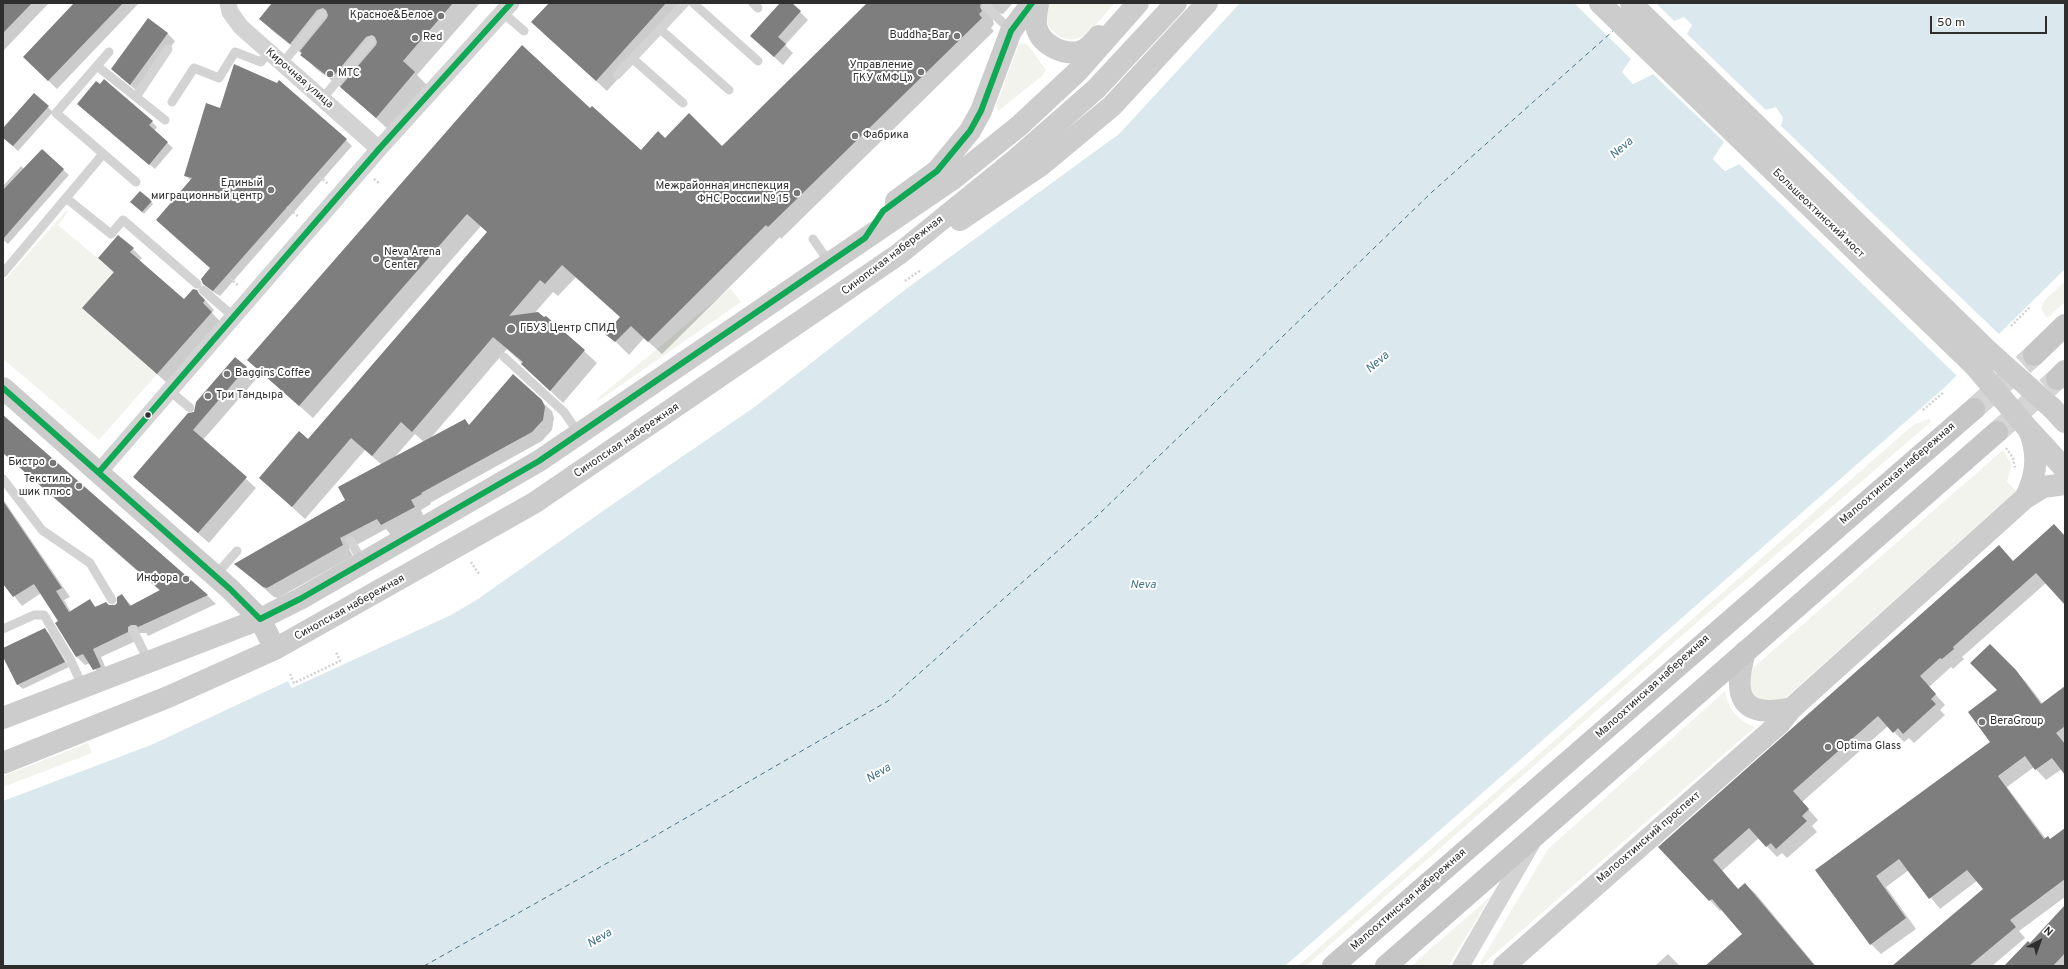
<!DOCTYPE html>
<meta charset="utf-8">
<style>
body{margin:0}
#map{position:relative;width:2068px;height:969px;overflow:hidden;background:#fff;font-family:Overpass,sans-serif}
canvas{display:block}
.frame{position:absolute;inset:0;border:4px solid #2e2e2e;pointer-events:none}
.north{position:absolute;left:2020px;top:921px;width:40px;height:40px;-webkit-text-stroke:3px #fff;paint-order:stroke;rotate:41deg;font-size:11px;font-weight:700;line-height:16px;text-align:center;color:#2e2e2e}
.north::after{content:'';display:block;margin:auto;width:14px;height:18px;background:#2e2e2e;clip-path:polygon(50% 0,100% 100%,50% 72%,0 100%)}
.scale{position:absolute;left:1930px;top:16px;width:117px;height:18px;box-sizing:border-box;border:2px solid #2e2e2e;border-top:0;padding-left:5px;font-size:12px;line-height:14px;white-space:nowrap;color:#2e2e2e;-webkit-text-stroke:3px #fff;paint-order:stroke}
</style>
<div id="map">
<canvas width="2068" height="969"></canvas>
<div class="frame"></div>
<div class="north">N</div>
<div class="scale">50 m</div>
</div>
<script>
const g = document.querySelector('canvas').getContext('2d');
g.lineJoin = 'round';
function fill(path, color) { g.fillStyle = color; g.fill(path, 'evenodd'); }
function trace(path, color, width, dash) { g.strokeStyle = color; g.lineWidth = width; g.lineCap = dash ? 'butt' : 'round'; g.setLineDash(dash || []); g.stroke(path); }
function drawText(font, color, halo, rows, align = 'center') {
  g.font = font + ' Overpass,sans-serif'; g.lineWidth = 4; g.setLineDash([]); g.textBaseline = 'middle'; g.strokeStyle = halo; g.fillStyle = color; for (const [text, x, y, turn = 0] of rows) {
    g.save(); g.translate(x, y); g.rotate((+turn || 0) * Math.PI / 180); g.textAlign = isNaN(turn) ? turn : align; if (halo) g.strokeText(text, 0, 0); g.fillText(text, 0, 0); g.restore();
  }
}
fill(new Path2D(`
 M1047 3H1115C1105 13 1096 27 1085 35 1071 45 1052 37 1047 22 1045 17 1047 8 1047 3Z
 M1021 43 1028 45 1046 70 1042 76 998 111 996 106 1018 47Z
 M66 211H69L58 225 114 272 82 308 157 374 99 440 3 359V282Z
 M2065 281V302L2047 318 2041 309 2044 301Z
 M730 288 741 302 598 401 597 399Z
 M1929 419 1931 422 1711 610 1306 966H1298L1913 425Z
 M2003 450 2012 465 2007 481 2016 491 1783 700 1770 704 1751 695 1750 674 1754 667Z
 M1725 691C1728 709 1737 720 1755 727L1482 965 1480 963 1548 849Z
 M88 743 92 753 3 787V776Z
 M1491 896 1448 966H1411Z`), '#f1f3ec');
fill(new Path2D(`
 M1240 3H2065V269L1944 388 1285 966H3V801L151 745 288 681 292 688 451 615 478 599 610 506 756 406 906 289 1119 134ZM1684 18 1692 25 1653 74 1633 84 1622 72C1635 53 1663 26 1684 18ZM1776 108 1783 118 1781 126 1739 164 1725 171 1713 159 1724 142 1766 110Z`), '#dbe9ee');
fill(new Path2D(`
 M1574 3H1656L1674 21 1684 17 1692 25 1687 34 1766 110 1776 107 1783 118 1781 126 2000 335 1958 377 1739 164 1725 171 1713 159 1724 142 1653 74 1633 84 1622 72 1631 59ZM1684 20 1689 25 1685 32 1652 72 1634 82 1625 72 1633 60 1675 23ZM1775 110 1781 118 1779 125 1738 162 1725 169 1716 159 1725 144 1767 112Z`), '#fff');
fill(new Path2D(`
 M3 3H49L3 51Z
 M76 3H139L57 89 24 57Z
 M273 3H480L417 75 428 86 390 131 346 91 316 69 302 54 275 33 260 19Z
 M550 3H687L607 91 543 33Z
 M782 3H791L808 20 785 45 793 53 783 65 760 44Z
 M869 3H1013L1003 14 998 13 994 15 993 21 994 24 991 28 994 31 781 239 780 237 662 354 644 338 629 355 607 333 621 317 576 277 558 296 553 292 534 314 584 351 597 363 563 403 507 349 429 440 541 401 552 411 554 418 552 430 542 441 430 503 431 504 421 510 424 517 391 535 386 529 349 549 353 556 278 598 274 597 236 564 346 501 382 465 365 450 305 519 260 478 308 440 488 232 481 226 313 418 248 360 590 109 641 151 665 139 722 147ZM415 434 424 442 394 458Z
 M167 33 175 41 138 92 112 69Z
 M48 107 53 112 18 151 3 137V129Z
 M83 109 152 122 157 127 154 131 173 148 155 169Z
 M346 140 352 146 220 296 210 290 204 284 211 269 191 181 185 175Z
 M42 151 69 175 8 244 3 240V186L21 166 25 170Z
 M140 192 153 204 144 214 132 202Z
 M133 249 142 258 139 261 184 301 197 291 214 310 212 313 221 322 167 383 83 308 114 273 99 258Z
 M235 358 257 378 203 440 256 488 209 543 134 477 195 413Z
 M3 416 208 596 216 604 148 636 146 633H140L136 636V641L101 657 109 676 103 678 90 663 85 665 76 656 60 622 41 593 22 606 3 582V499L70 597 64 600 71 612 90 601 97 608 115 606 122 595 132 606 160 591 3 453Z
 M2065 536V604L2046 583 1962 657 1964 659 1953 669 1951 667 1929 687 1945 705 1940 710 1945 715 1914 743 1909 738 1904 742 1888 726 1802 802 1818 820 1812 826 1817 832 1787 858 1782 853 1777 857 1759 838 1722 871 1739 890 1745 884 1756 894 1816 966H1714L1743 934 1722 909 1720 911 1660 847Z
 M44 629 50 634 69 667 23 689 17 684 3 654V649Z
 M1990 645 2026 682 2043 704 2065 688V773L2062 769 2046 780 2034 767 2007 787 2046 839 2050 840 2065 829V897L2019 931 2025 938 1992 966H1894L1985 889 1978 880 1940 909 1909 870 1886 887 1916 929 1881 954 1871 944 1816 870 1991 742 1999 691Z
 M2065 907V966H2005L2030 944Z
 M1668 954 1680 966H1655Z`), '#0003');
trace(new Path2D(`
 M424 966 634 848 888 701 1095 518 1432 192 1613 31`), '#457486', 1, [5, 4]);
fill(new Path2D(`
 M3 3H32L3 33Z
 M74 3H123L48 81 23 57Z
 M272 3H453L403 61 415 72 376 118 340 87 376 45 377 42 375 37 372 35 366 37 331 79 300 55 302 53 300 51 327 18 328 15 326 10 323 8 317 10 290 44 259 19Z
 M549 3H666L596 81 531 22Z
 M780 3H792L801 11 778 37 786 44 774 57 750 36Z
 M867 3H981L980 7 982 11 979 14 982 18 768 227 766 225 648 342 631 326 615 342 605 334 620 317 562 265 545 284 540 280 509 316 538 312 544 317 546 316 585 350 550 391 521 364 523 362 493 337 412 432 401 422 372 456 351 438 292 507 259 478 299 431 308 439 487 232 467 214 299 406 247 360 522 45 590 108 592 106 641 150 658 131 665 138 689 113 722 146Z
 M148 18 168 33 130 85 111 69Z
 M234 64 277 83 279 80 347 139 213 291 203 284 201 279 210 268 156 220 192 178 184 176 206 103 220 108Z
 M104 79 153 121 149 125 168 142 149 165 77 104 96 81 100 84Z
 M34 93 49 106 13 146 3 138V128Z
 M42 149 64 169 3 239V190Z
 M140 191 152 201 142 212 130 202Z
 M118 235 134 248 130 252 184 299 193 289 197 290 199 294 205 300 203 303 212 312 157 374 82 308 114 272 98 258Z
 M235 357 247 367 193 430 247 477 198 533 133 477 188 413 194 412 196 402Z
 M513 374 542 400 545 407 543 420 532 432 421 493 422 494 411 500 415 507 381 525 377 519 340 538 343 545 267 588 263 587 234 564 345 500 338 487 465 419 469 425Z
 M3 415 208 595 138 627 136 625H131L128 627V632L93 649 101 667 93 670 83 654 76 657 55 623 58 621 34 584 13 597 3 584V501L62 588 56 591 69 612 90 599 95 607 106 602 109 605H115L117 603V597L122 594 130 606 160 590 3 453Z
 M2054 524 2065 536V605L2036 573 1953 647 1954 649 1942 659 1940 658 1920 676 1936 694 1931 699 1936 704 1903 734 1898 728 1893 733 1878 716 1793 791 1809 809 1802 816 1807 821 1776 849 1771 843 1766 847 1749 828 1713 860 1738 889 1745 883 1815 966H1705L1742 934 1712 899 1709 901 1658 847 1999 545 2013 561Z
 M45 628 65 662 17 685 3 657V648Z
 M1990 644 2016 670 2041 704 2065 686V726L2056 733 2065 744V775L2052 758 2035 770 2025 756 1998 776 2044 839 2048 836 2050 839 2065 828V879L2010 920 2016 927 1969 966H1892L1983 889 1967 870 1929 899 1899 859 1876 876 1906 918 1870 945 1815 870 1990 742 1968 712 1997 690 1970 663Z
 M2065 905V953L2053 966H2004L2028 941 2030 943Z`), '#7e7e7e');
trace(new Path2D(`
 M1974 409 2034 355
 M1997 432 2057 379`), '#d5d5d5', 22, [22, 11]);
trace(new Path2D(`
 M317 174 328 184
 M374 179 380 184
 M287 207 299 217
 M227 276 239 286
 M905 281 921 270
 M2011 326 2030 307
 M1923 410 1944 392
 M2006 448 2013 458 2015 468
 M471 562 479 574
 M290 674 294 683 340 661 336 652`), '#d2d2d2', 2.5, [2, 2]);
trace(new Path2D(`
 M693 3 758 61
 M753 3 758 8
 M986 6 1011 31
 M502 12 524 31
 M660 29 729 90
 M109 52 56 113 136 182
 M633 59 683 103
 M282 64 322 14
 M97 66 165 120
 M617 75 685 3
 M136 97 168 49
 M322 99 371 41
 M172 102 194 68 219 78 235 52 261 62 269 52
 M66 198 111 234 123 220 197 284
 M813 239 829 262
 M3 273 103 154
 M203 290 234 317
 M504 357 564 412 579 434
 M170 391 190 408
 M3 479 42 530 90 563 112 600
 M350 540 363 563
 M215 576 237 551
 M3 629 34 615H44L70 659 83 687
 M133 630 149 662`), '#d3d3d3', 9);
trace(new Path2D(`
 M228 3 230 12 241 27 379 149
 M99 472 379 149 511 3
 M1461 966 1532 843`), '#d3d3d3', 17);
trace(new Path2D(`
 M1038 3C1037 10 1035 18 1036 25 1039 44 1062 55 1079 52 1087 50 1094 42 1099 36
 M1600 3 1974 365
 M1631 3 1988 351
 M896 201 937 171 970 131 981 111 1011 31 1032 3
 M960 220 1040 166 1112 106 1207 3
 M3 388 230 589 260 619 275 649
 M2052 408 2065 422
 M2031 432 2065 469
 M2025 498C2037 476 2039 454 2029 430
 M1745 652C1732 697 1741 719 1792 708L2025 498 2043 487 2065 484
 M3 718 260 619 300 599 539 461 953 179 1019 126 1077 72 1138 3
 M3 763 168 697 275 649 534 503 899 254 1015 160 1096 89 1176 3
 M1504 966 1780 723 1792 708`), '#ccc', 22);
trace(new Path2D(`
 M2034 355 2065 325
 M2057 379 2065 371
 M1333 966C1548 781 1760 594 1974 409
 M1386 966 1997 432`), '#c6c6c6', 22);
trace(new Path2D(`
 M1988 351 2052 408
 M1974 365 2029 430`), '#ccc', 22);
trace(new Path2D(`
 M3 388 230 589 260 619 300 599 539 461 865 238 883 211 937 171 970 131 981 111 1011 31 1032 3
 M99 472 379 149 511 3`), '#10a855', 6);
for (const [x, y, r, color] of [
 [441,16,4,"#777"],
 [957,36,4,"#777"],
 [415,38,4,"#777"],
 [921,72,4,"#777"],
 [330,74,4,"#777"],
 [855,136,4,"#777"],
 [271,190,4,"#777"],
 [797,193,4,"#777"],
 [376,259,4,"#777"],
 [511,329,5,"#777"],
 [227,374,4,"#777"],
 [208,396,4,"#777"],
 [148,415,3.5,"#2e2e2e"],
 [53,463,4,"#777"],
 [79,486,4,"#777"],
 [186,579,4,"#777"],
 [1982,722,4,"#777"],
 [1828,747,4,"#777"]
]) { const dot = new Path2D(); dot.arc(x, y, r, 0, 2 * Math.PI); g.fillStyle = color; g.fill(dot); trace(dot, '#fff', 1.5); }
drawText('11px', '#2e2e2e', '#fff', [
 ["Красное&Белое",433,16,"right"],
 ["Buddha-Bar",949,36,"right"],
 ["Red",423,38],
 ["Управление",913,66,"right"],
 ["ГКУ «МФЦ»",913,79,"right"],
 ["МТС",338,74],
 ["Фабрика",863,136],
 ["Единый",263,184,"right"],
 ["миграционный центр",263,197,"right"],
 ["Межрайонная инспекция",789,187,"right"],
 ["ФНС России № 15",789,200,"right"],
 ["Neva Arena",384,253],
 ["Center",384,266],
 ["ГБУЗ Центр СПИД",520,329],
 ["Baggins Coffee",235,374],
 ["Три Тандыра",216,396],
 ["Бистро",45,463,"right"],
 ["Текстиль",71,480,"right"],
 ["шик плюс",71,493,"right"],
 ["Инфора",178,579,"right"],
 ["BeraGroup",1990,722],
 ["Optima Glass",1836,747]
], 'left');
drawText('11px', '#2e2e2e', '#fff', [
 ["Кирочная улица",299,79,41],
 ["Большеохтинский мост",1818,214,44],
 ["Синопская набережная",893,256,-37],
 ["Синопская набережная",627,441,-34],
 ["Малоохтинская набережная",1898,474,-41],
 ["Синопская набережная",350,608,-29],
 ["Малоохтинская набережная",1653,687,-42],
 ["Малоохтинский проспект",1649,838,-41],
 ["Малоохтинская набережная",1409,900,-41]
]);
drawText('italic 12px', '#457486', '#fff', [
 ["Neva",1622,149,-41],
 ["Neva",1378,363,-41],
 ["Neva",1143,586],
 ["Neva",879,774,-31],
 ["Neva",600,939,-31]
]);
</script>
